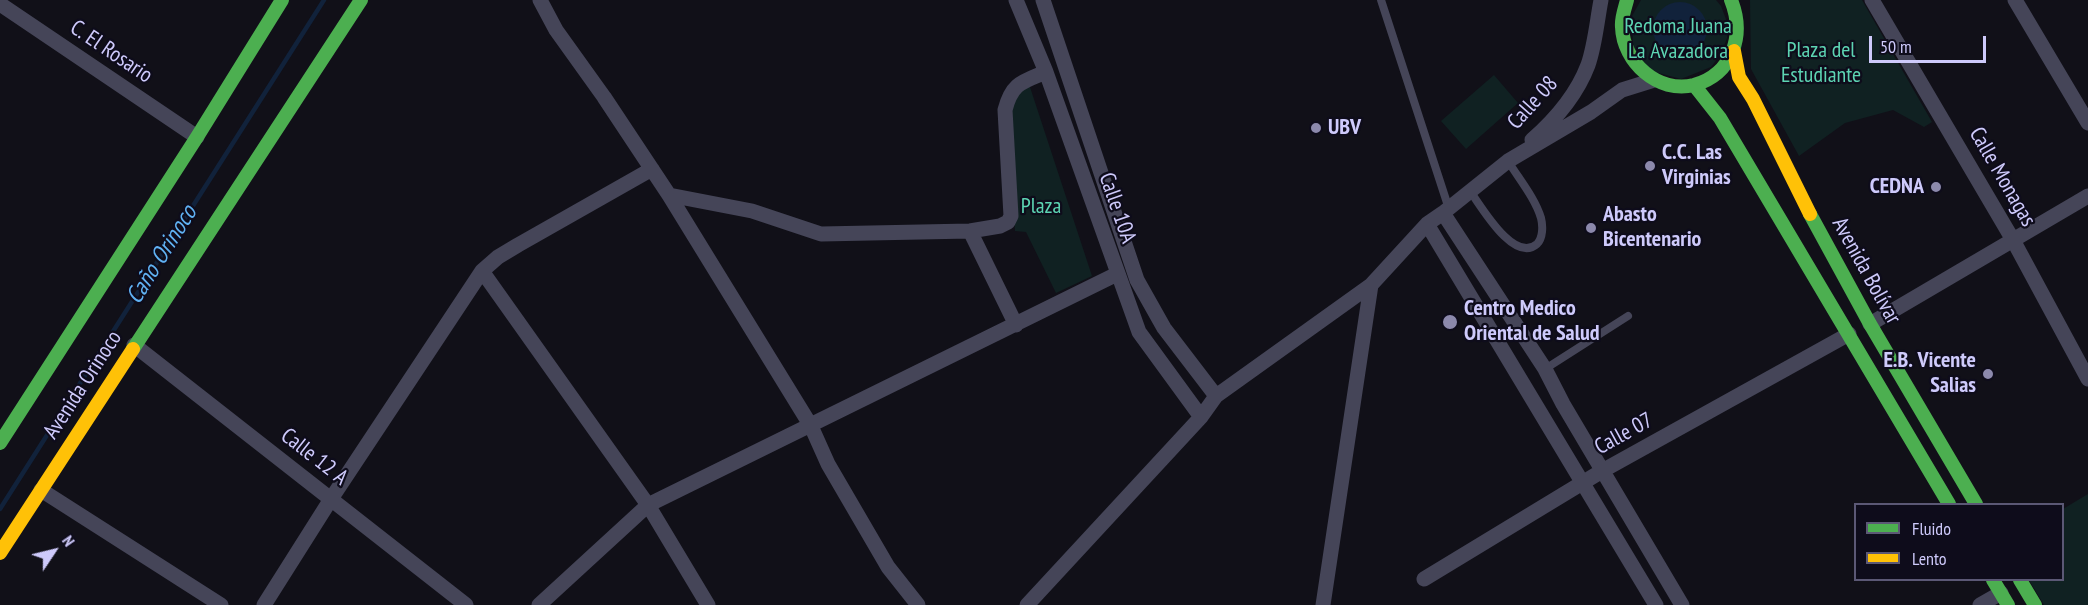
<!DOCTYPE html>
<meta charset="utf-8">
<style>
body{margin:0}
#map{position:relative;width:2088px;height:605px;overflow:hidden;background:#111018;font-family:"PT Sans Narrow",sans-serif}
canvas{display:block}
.legend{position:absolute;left:1854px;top:503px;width:210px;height:78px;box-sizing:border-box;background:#0e0c1b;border:2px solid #5b5875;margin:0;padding:8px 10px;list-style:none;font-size:18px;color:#cecafb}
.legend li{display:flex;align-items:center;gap:12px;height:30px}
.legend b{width:30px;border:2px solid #5b5875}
.north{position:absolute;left:24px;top:521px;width:60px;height:60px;-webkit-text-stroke:4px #0e0c1b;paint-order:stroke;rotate:55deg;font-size:16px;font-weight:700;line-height:24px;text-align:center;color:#cecafb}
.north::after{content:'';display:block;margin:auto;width:21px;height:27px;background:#cecafb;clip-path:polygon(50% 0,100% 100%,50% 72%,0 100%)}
.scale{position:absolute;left:1869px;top:36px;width:117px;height:27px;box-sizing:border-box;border:3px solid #cecafb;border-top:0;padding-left:8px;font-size:18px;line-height:21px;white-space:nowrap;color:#cecafb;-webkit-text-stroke:4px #0e0c1b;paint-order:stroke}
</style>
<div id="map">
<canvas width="2088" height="605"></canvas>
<ul class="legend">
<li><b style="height:8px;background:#4caf50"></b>Fluido</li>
<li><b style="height:8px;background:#ffc107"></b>Lento</li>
</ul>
<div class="north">N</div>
<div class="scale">50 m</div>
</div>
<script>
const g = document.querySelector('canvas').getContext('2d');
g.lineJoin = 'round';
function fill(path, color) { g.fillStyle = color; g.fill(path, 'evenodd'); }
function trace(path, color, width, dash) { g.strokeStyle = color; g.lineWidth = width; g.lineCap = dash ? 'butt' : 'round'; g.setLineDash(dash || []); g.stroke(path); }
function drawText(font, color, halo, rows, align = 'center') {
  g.font = font + ' "PT Sans Narrow",sans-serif'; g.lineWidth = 4.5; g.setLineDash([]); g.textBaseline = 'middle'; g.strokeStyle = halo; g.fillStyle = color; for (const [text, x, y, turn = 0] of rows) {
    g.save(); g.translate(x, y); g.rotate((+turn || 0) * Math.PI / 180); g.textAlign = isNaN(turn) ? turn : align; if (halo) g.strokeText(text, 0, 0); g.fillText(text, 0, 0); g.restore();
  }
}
fill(new Path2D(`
 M1641 0H1716L1721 6 1727 22V38L1721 54 1711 67 1681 79 1651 71 1633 47 1632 16Z
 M1750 0H1862L1932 122 1924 127 1893 110 1845 123 1799 156 1751 69Z
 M1494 75 1518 103 1466 149 1441 121Z
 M1029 84 1092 276 1056 293 1026 232 1015 231 1007 113 1013 99Z
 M2088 494V605H2044L2029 580H2062L2063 509Z`), '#102122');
fill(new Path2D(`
 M1653 29a27 27 0 1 1 54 0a27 27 0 1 1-54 0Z`), '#11223b');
trace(new Path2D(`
 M0 509 324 0`), '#11223b', 4.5);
trace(new Path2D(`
 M1381 0 1449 209
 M1470 191C1481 206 1514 264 1537 244 1543 238 1543 226 1541 218 1535 198 1519 179 1508 161
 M1545 369 1628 316`), '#454558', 8);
trace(new Path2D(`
 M540 0 556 30 604 97 669 195 811 426 828 464 888 567 918 605
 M1016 0 1046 72 1139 332 1201 417
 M1043 0 1137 280 1164 328 1216 396
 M1872 0 2013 240 2088 379
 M2015 0 2088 123
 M0 4 197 137
 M1532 140C1556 119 1577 94 1588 65 1595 45 1597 21 1601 0
 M669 195 752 211 821 234 970 231 1000 226 1008 222 1011 216 1005 110C1012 83 1022 82 1046 72
 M1443 213 1545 369 1563 404 1682 605
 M1427 224 1656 605
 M970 231 1016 325
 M482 271 648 505 708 605
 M1870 324 2088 196
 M134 345 466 605
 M41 490 221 605
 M1424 579 1602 471 1849 334
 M264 605 331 499 482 271 498 257 518 245 652 169
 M539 605 648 505 1117 274
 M1027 605 1201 417 1216 396 1371 285 1427 224 1443 213 1508 161 1591 112 1622 90 1654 80
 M1323 605 1371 285
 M1980 605 2001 593`), '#454558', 15);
trace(new Path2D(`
 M1627 0C1625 8 1621 18 1622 27 1623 62 1658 94 1694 85 1733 74 1745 35 1731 0
 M1694 85 1720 118 1949 504
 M1810 214 1870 324 1976 504
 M133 349 361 0
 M0 443 197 137 282 0
 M1993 580 2008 605
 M2020 580 2035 605`), '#4caf50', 14);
trace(new Path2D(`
 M1734 51 1739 77 1753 99 1810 214
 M0 553 133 349`), '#ffc107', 14);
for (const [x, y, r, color] of [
 [1316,128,6,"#8c89ac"],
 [1650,166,6,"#8c89ac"],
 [1936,187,6,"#8c89ac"],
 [1591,228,6,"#8c89ac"],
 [1450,322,8,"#8c89ac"],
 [1988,374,6,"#8c89ac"]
]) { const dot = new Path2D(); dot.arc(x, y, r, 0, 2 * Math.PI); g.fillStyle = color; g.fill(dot); trace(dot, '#0e0c1b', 2); }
drawText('22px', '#5dd4b3', '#0e0c1b', [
 ["Redoma Juana",1678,27],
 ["La Avazadora",1678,52],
 ["Plaza del",1821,51],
 ["Estudiante",1821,76],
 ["Plaza",1041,207]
]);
drawText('22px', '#cecafb', '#0e0c1b', [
 ["C. El Rosario",111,52,34],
 ["Calle 08",1533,103,-48],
 ["Calle Monagas",2002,177,60],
 ["Calle 10A",1117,208,71],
 ["Avenida Bolívar",1866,271,61],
 ["Avenida Orinoco",83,385,-57],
 ["Calle 07",1624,434,-29],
 ["Calle 12 A",314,457,38]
]);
drawText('bold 22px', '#cecafb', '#0e0c1b', [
 ["UBV",1328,128],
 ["C.C. Las",1662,153],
 ["Virginias",1662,178],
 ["CEDNA",1924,187,"right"],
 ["Abasto",1603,215],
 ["Bicentenario",1603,240],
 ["Centro Medico",1464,309],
 ["Oriental de Salud",1464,334],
 ["E.B. Vicente",1976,361,"right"],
 ["Salias",1976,386,"right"]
], 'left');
drawText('italic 24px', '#60b2f3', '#0e0c1b', [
 ["Caño Orinoco",162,255,-58]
]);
</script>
